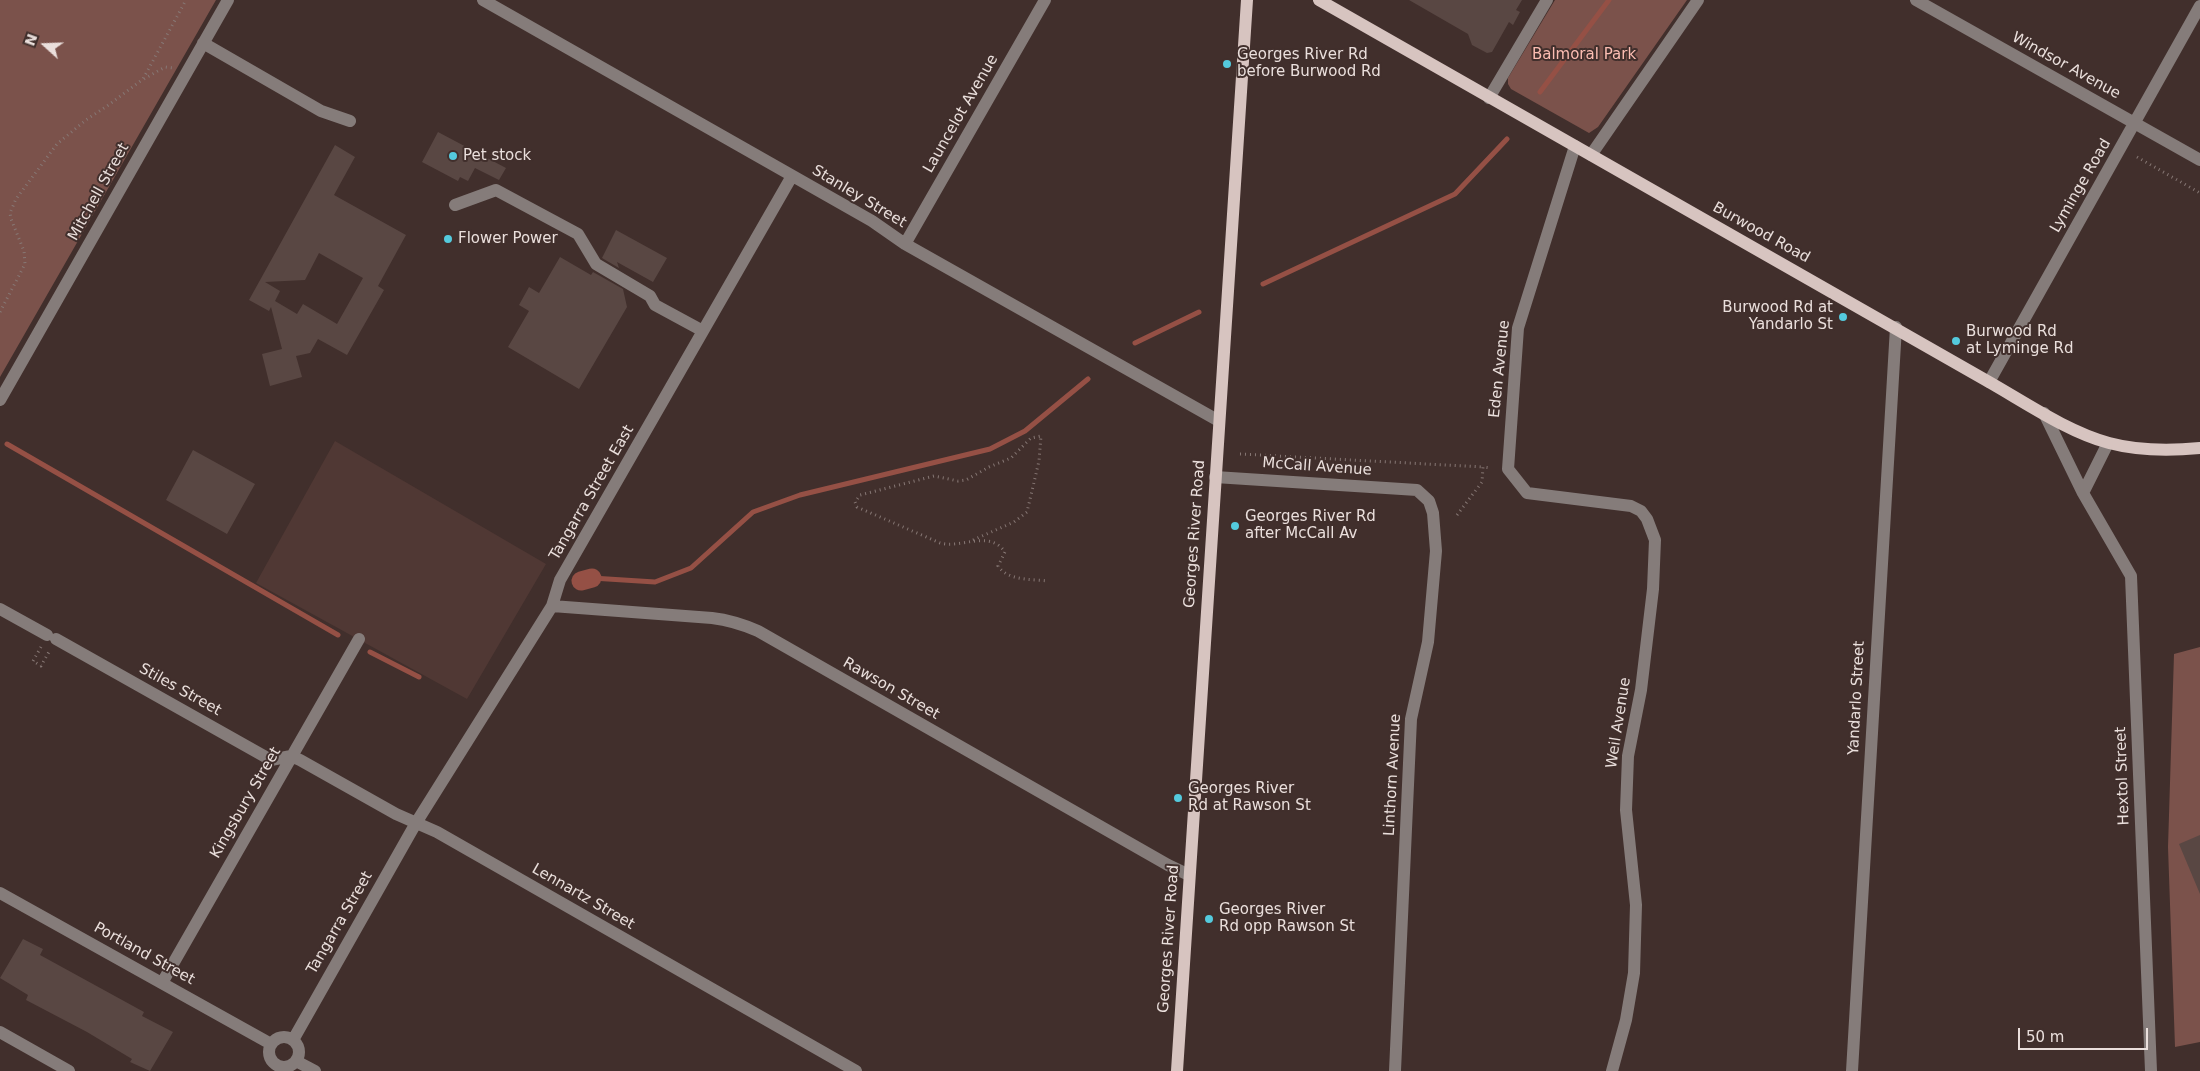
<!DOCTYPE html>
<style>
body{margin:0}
#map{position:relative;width:2200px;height:1071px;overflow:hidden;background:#412f2c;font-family:"DejaVu Sans",sans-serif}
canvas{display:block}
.north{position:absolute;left:20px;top:20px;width:50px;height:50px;-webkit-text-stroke:4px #412f2c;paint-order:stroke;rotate:290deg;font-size:14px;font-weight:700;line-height:20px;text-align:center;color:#eadfdc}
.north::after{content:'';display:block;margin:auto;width:18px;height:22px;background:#eadfdc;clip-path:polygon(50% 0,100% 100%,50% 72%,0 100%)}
.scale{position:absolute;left:2018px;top:1028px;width:130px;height:22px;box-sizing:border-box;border:2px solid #eadfdc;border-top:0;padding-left:6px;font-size:15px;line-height:18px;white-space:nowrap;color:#eadfdc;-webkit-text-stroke:4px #412f2c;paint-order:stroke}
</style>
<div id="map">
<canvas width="2200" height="1071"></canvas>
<div class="north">N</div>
<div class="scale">50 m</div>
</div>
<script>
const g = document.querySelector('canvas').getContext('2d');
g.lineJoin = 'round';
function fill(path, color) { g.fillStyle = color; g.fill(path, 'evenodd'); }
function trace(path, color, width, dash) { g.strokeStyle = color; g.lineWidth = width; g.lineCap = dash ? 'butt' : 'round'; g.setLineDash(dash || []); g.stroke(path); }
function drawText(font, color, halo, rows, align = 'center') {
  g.font = font + ' "DejaVu Sans",sans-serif'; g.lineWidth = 4; g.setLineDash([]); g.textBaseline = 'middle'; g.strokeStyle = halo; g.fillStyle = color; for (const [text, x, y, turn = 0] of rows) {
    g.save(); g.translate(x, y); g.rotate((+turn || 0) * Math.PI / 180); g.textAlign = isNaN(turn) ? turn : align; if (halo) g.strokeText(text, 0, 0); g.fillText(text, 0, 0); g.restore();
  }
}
fill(new Path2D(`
 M335 441 546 564 467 699 256 583Z`), '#503834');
fill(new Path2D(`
 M0 0H216L0 377Z
 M1555 0H1687L1598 127 1589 133 1511 89 1508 84V78Z
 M2200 647V1042L2175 1047 2168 847 2174 654Z`), '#7b524b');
trace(new Path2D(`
 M1540 92 1609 0
 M1263 284 1455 194 1507 139
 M1135 343 1199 312
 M7 444 338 635
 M592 578 655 582 691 568 753 512 800 495 990 449 1025 431 1088 379
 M370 652 419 677`), '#955045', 5);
trace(new Path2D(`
 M581 581 592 578`), '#955045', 19);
fill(new Path2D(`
 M1409 0H1522L1516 10 1520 12 1513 25 1509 22 1492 52 1487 53 1472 45 1468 34Z
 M438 132 506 168 499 180 475 168 468 181 460 177 458 181 422 162Z
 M335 145 355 157 334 195 406 235 378 286 384 290 347 355 318 339 310 353 296 356 302 377 270 386 262 354 282 349 271 307 269 311 249 300ZM319 253 363 278 337 324 303 304 297 314 275 301 280 291 265 282 305 280Z
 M616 230 667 258 653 282 617 262 619 268 602 258Z
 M560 257 591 275 593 272 623 289 627 307 579 389 508 347 529 311 519 305 529 287 539 293Z
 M193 450 255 484 227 534 166 500Z
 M2200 835V894L2179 844Z
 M23 939 43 949 40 955 144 1012 142 1016 173 1032 150 1071 130 1062 132 1059 87 1032 26 1000 28 995 0 978Z`), '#594743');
trace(new Path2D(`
 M144 79 165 67 174 68
 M2137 157 2200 193
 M0 312 25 264 24 251 11 219 10 213 16 199 57 144 86 120 107 106 143 79 186 0
 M1240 454 1483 467
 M1457 515 1482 482 1483 467 1491 468
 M973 540 1014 522 1027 512 1039 461 1041 436 1031 438 1011 458 989 467 966 480 958 481 934 476 860 495 855 502 857 507 940 543C961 549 989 529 1005 552L998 566C1008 581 1032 579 1048 581
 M41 647 33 661 41 666 50 650`), '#877875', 3, [1, 4]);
trace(new Path2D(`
 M483 0 872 221 905 244 1219 421
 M1916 0 2200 160
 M203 43 321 111 350 121
 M1489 98 1547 0
 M1575 146 1518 328 1508 469 1527 493 1631 506 1641 511 1647 519 1655 540 1653 589 1641 690 1628 756 1626 810 1636 905 1634 973 1626 1020 1612 1071
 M1591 155 1698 0
 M455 205 496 190 578 234 596 264 650 296 655 305 703 331
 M905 244 1045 0
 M1989 382 2200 6
 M0 400 228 0
 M2044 413 2083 493 2131 576 2151 1071
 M1215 477 1417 490 1429 501 1433 513 1436 551 1428 642 1411 719 1395 1071
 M2083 493 2108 443
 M552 606 712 618C729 620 742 624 758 631L1168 865 1189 875
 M0 609 47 635
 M56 639 271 760 291 756 300 760 396 814 437 832 856 1071
 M0 893 271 1044
 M162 983 359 639
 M0 1032 69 1071
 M269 1052a15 15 0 1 1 30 0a15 15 0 1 1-30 0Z
 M293 1040 416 823 552 606 560 580 792 176
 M296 1061 315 1071
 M1852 1071 1896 327`), '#857c7a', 12);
trace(new Path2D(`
 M1319 0 1989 382C2026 403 2068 432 2109 443 2139 451 2169 451 2200 448
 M1177 1071 1247 0`), '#d7c4c0', 12);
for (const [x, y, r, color] of [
 [1227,64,5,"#54cadd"],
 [453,156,5,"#54cadd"],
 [448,239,5,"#54cadd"],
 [1843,317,5,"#54cadd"],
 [1956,341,5,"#54cadd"],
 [1235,526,5,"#54cadd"],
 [1178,798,5,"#54cadd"],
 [1209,919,5,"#54cadd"]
]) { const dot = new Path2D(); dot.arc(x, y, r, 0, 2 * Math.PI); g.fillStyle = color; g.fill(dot); trace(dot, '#412f2c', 2); }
drawText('15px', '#eadfdc', '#412f2c', [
 ["Georges River Rd",1237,55],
 ["before Burwood Rd",1237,72],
 ["Pet stock",463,156],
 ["Flower Power",458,239],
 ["Burwood Rd at",1833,308,"right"],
 ["Yandarlo St",1833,325,"right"],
 ["Burwood Rd",1966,332],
 ["at Lyminge Rd",1966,349],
 ["Georges River Rd",1245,517],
 ["after McCall Av",1245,534],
 ["Georges River",1188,789],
 ["Rd at Rawson St",1188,806],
 ["Georges River",1219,910],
 ["Rd opp Rawson St",1219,927]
], 'left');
drawText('15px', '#fcbdb2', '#412f2c', [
 ["Balmoral Park",1584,55]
]);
drawText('15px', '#eadfdc', '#412f2c', [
 ["Windsor Avenue",2066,66,29],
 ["Launcelot Avenue",961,114,-60],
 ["Lyminge Road",2081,186,-60],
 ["Mitchell Street",99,192,-61],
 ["Stanley Street",859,197,31],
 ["Burwood Road",1761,233,29],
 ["Eden Avenue",1500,369,-84],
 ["McCall Avenue",1317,467,4],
 ["Tangarra Street East",592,493,-60],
 ["Georges River Road",1195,534,-86],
 ["Rawson Street",891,689,30],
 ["Stiles Street",180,690,29],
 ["Yandarlo Street",1857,698,-87],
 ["Weil Avenue",1619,723,-81],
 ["Linthorn Avenue",1393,775,-87],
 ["Hextol Street",2123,776,-92],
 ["Kingsbury Street",246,803,-60],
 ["Lennartz Street",583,897,30],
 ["Tangarra Street",340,923,-60],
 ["Georges River Road",1169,939,-86],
 ["Portland Street",144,954,29]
]);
</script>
